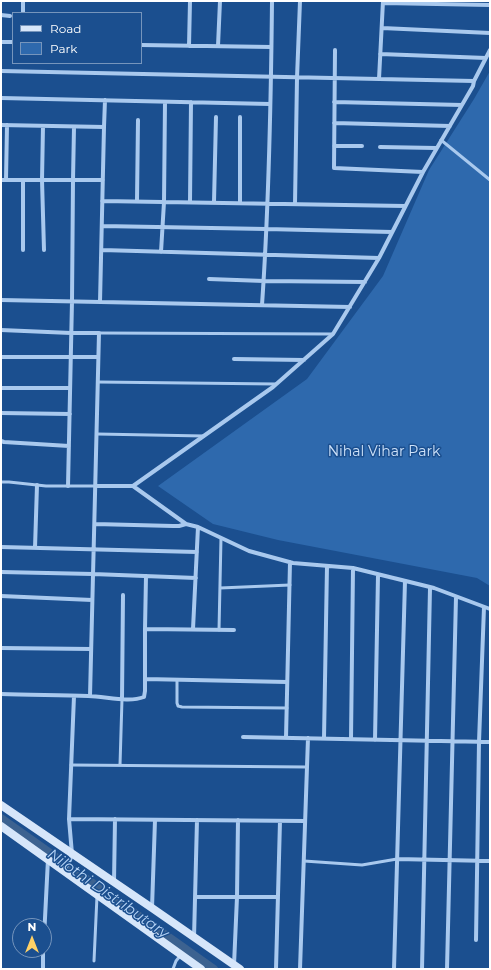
<!DOCTYPE html>
<style>
body{margin:0}
#map{position:relative;width:491px;height:970px;overflow:hidden;background:#1b4f8f;font-family:Montserrat,sans-serif}
canvas{display:block}
.frame{position:absolute;inset:0;border:2px solid #fff;pointer-events:none}
.legend{position:absolute;left:12px;top:12px;width:130px;height:52px;box-sizing:border-box;background:#1b4f8f;border:1px solid #7695bc;margin:0;padding:5px 7px;list-style:none;font-size:12px;color:#fff}
.legend li{display:flex;align-items:center;gap:8px;height:20px}
.legend b{width:20px;border:1px solid #7695bc}
.north{position:absolute;left:12px;top:918px;width:40px;height:40px;box-sizing:border-box;background:#1b4f8f;border:1px solid #7695bc;border-radius:50%;rotate:0deg;font-size:11px;font-weight:700;line-height:16px;text-align:center;color:#fff}
.north::after{content:'';display:block;margin:auto;width:14px;height:18px;background:#ffd166;clip-path:polygon(50% 0,100% 100%,50% 72%,0 100%)}
</style>
<div id="map">
<canvas width="491" height="970"></canvas>
<div class="frame"></div>
<ul class="legend">
<li><b style="height:5px;background:#d6e6fa"></b>Road</li>
<li><b style="height:11px;background:#2e69ad"></b>Park</li>
</ul>
<div class="north">N</div>
</div>
<script>
const g = document.querySelector('canvas').getContext('2d');
g.lineJoin = 'round';
function fill(path, color) { g.fillStyle = color; g.fill(path, 'evenodd'); }
function trace(path, color, width, dash) { g.strokeStyle = color; g.lineWidth = width; g.lineCap = dash ? 'butt' : 'round'; g.setLineDash(dash || []); g.stroke(path); }
function drawText(font, color, halo, rows, align = 'center') {
  g.font = font + ' Montserrat,sans-serif'; g.lineWidth = 3; g.setLineDash([]); g.textBaseline = 'middle'; g.strokeStyle = halo; g.fillStyle = color; for (const [text, x, y, turn = 0] of rows) {
    g.save(); g.translate(x, y); g.rotate((+turn || 0) * Math.PI / 180); g.textAlign = isNaN(turn) ? turn : align; if (halo) g.strokeText(text, 0, 0); g.fillText(text, 0, 0); g.restore();
  }
}
fill(new Path2D(`
 M490 71V586L477 578 278 540 213 524 158 486 307 379 383 276 429 170 474 99Z`), '#2e69ad');
trace(new Path2D(`
 M1 818 214 969`), '#3c6290', 8);
trace(new Path2D(`
 M441 140 490 180
 M99 333 333 334
 M98 382 276 384
 M97 434 204 436
 M1 482H9L46 486H95
 M220 588 290 585
 M219 630 221 538
 M177 680V703L178 706 182 707 287 708
 M71 765 307 767
 M120 765 122 699
 M304 861 362 865 397 859
 M94 961 97 896
 M173 969 176 961 180 956`), '#a9c9ee', 3);
trace(new Path2D(`
 M383 3 490 5
 M23 13V1
 M1 15 10 16
 M382 28 490 33
 M1 42H13
 M141 45 271 47
 M189 46 190 1
 M218 46 220 1
 M335 50 334 168 423 172
 M380 54 486 58
 M1 71 474 81
 M379 79 383 1
 M1 98 270 104
 M334 102 462 105
 M334 123 450 126
 M1 125 104 127 100 302
 M43 126 42 180 44 250
 M104 127 105 100
 M334 146H362
 M380 147 436 148
 M1 180H103
 M6 180 7 125
 M23 180V250
 M102 201 405 206
 M137 201 138 120
 M190 202 191 102
 M214 202 216 117
 M240 203V117
 M295 204 297 78 300 1
 M102 226 266 229 392 232
 M102 250 379 258
 M161 252 164 202 165 102
 M209 279 264 281 365 282
 M1 300 350 307
 M262 305C269 204 271 102 272 1
 M1 330 71 333H99L90 696
 M1 357H98
 M234 359 304 360
 M1 388H70
 M1 413 70 414
 M1 441 4 442 69 446
 M68 486 72 301 73 180 74 127
 M95 486H133L273 387 333 334 379 258 423 172 473 86 474 81 490 50
 M133 486 186 524 198 527 249 551 293 563 353 568 434 588 490 609
 M95 524 173 526H179L186 524
 M1 547 197 552
 M35 548 37 485
 M1 572 93 574 196 578
 M1 596 92 600
 M145 629 146 576
 M193 629 198 527
 M1 648 91 649
 M145 679 287 682
 M1 694C30 695 59 695 88 696 105 696 128 703 144 697L145 691V629L234 630
 M122 699 123 595
 M243 737 490 742
 M286 738 290 562
 M324 738 327 566
 M351 739 353 568
 M375 740 378 575
 M69 819 305 821
 M397 859 490 861
 M63 870 66 867 70 860 72 854 69 819 74 696
 M114 882 115 819
 M195 897H278
 M152 908 155 820
 M44 938 48 859
 M194 938 197 820
 M476 940 479 742 484 607
 M234 965 237 897 238 820
 M43 969V950
 M276 969 280 821
 M300 969 308 738
 M394 969 405 581
 M422 969 430 588
 M447 969 456 597`), '#a9c9ee', 4);
trace(new Path2D(`
 M1 805 152 908 240 969
 M1 826 201 969`), '#d6e6fa', 8);
drawText('14px', '#cfe3fa', '#1b4f8f', [
 ["Nihal Vihar Park",384,452]
]);
drawText('italic 15px', '#b5d3f5', '#1b4f8f', [
 ["Nilothi Distributary",108,894,35]
]);
</script>
